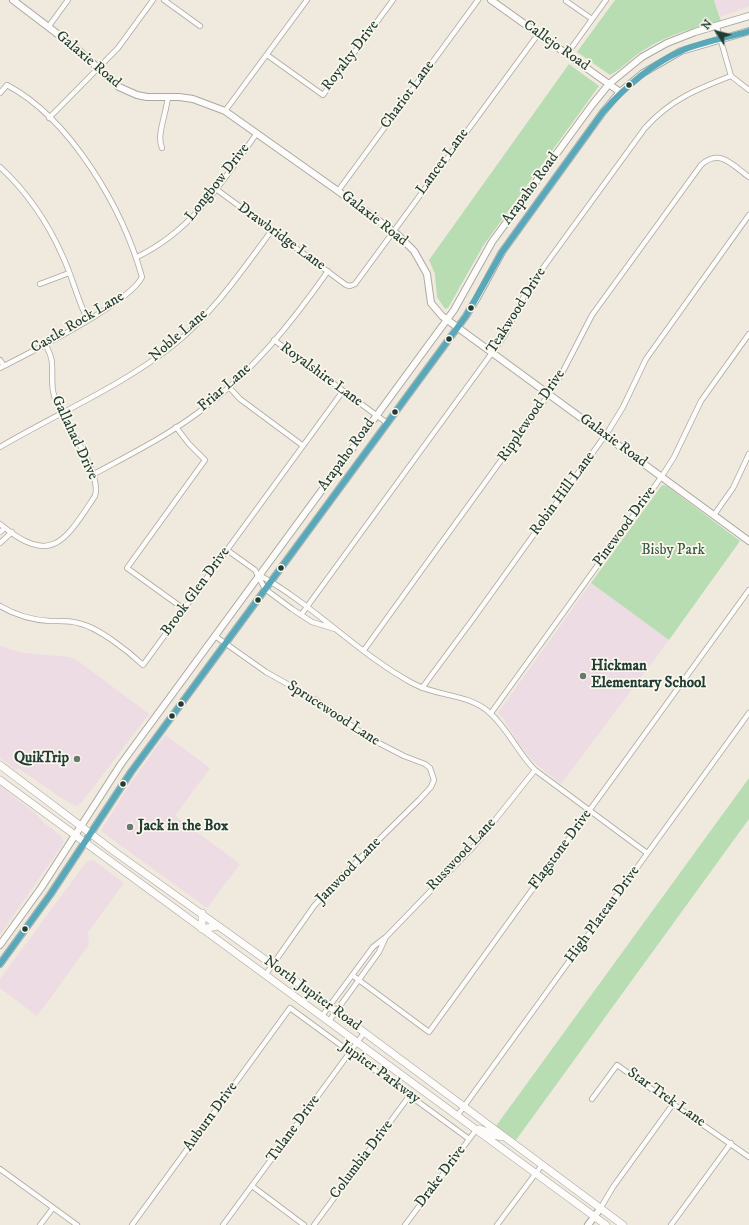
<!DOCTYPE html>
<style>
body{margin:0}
#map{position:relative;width:749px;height:1225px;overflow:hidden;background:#efe9de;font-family:"IM FELL DW Pica",serif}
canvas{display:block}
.north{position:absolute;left:697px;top:12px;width:40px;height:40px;-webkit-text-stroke:3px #fbf7ec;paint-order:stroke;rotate:306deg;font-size:11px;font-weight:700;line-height:16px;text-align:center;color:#1f3d34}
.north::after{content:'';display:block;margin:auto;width:14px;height:18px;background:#1f3d34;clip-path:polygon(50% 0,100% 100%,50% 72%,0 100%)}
</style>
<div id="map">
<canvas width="749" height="1225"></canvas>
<div class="north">N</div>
</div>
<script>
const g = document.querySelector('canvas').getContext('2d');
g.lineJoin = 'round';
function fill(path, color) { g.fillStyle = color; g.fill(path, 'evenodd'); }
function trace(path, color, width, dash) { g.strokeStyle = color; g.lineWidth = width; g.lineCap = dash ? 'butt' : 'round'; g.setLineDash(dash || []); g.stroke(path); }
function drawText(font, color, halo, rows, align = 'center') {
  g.font = font + ' "IM FELL DW Pica",serif'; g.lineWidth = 3.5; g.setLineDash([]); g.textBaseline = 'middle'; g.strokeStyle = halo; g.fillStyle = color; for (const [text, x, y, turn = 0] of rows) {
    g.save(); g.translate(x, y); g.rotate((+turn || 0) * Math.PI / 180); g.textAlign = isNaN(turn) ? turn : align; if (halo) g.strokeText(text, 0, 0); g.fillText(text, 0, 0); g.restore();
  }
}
fill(new Path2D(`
 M714 0H749V6L721 17Z
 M591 583 669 640 561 784 536 764 518 743 504 719 498 713Z
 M0 646 23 653 69 657 78 661 149 714 82 802 76 806 63 799 18 768 16 770 0 758Z
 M165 735 210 768 175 816 240 864 207 908 101 831 126 790Z
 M0 786 35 813 43 822 61 836 64 842 0 935Z
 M93 860 124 883 88 932 89 945 37 1016 0 988V979L87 861Z`), '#eddce4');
fill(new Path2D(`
 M615 0H714L721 21C695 27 670 34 647 48 634 55 622 69 610 75L577 52Z
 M569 64 599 86 483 246 448 308 445 309 437 297 435 274 429 260Z
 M662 485 667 486 740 541 669 640 591 583Z
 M749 778V819L516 1140 496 1126Z`), '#b9ddb3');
const street = new Path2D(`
 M164 0 200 26
 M566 1 592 19
 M49 26 68 0
 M717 27 731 76 749 90
 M567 54 606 0
 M267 55 323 95 393 0
 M0 93 7 85C71 119 123 209 142 277 130 303 29 353 0 368
 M225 111 307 0
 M49 118 118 48 153 0
 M162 148C156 135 167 112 168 96
 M0 167C27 192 48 223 63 257 73 278 77 300 88 320
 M216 189 346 285 350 286 355 284 539 33
 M338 191 478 0
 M137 257C192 231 223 181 257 133
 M40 284 69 273
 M274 340 387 423
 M0 360 4 366
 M229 387 240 399 302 445
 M176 427 189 444 205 460 127 568 184 609
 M0 447C56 414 118 388 171 347 212 315 241 272 272 230
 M94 474C129 455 167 436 199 412 251 373 291 324 328 271
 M714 515 733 488 749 454
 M0 524C52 567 65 541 95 496 102 474 68 427 58 406 50 391 53 379 52 364 52 356 48 350 45 343
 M0 532 5 528
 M0 543 12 532
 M227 550 255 570 265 589 292 609 312 622 335 629
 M259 575C314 605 357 653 412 683 437 697 468 693 490 713 508 729 518 753 535 770L647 853
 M0 606C15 615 32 620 50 621 59 621 69 620 78 623 98 627 128 651 143 665L343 391
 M301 615 505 335 527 290 645 128C670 100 697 89 731 76
 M215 636 266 672 314 699 369 738 404 756 425 764 430 768 434 780 431 787 419 800 338 880 314 906 266 974
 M364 650 549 394 561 375 592 315 701 165C720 148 732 165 749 177
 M422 688 473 619 609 430 623 407 646 359 749 215
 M491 713 662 476 674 457 701 401 749 334
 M352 975 429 1032 749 590
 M322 1016 373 947 386 937 475 845 535 770
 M329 1021 379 952 385 939
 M592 1099 617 1065 749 1157
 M457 1116 749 713
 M0 1169 77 1225
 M252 1186 304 1225
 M600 1209 613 1187 673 1104
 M40 1225 53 1208
 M132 1225 290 1008 469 1139
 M223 1225 364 1033
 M314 1225 410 1095
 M405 1225 476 1130
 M497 1225 542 1165
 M671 1225 731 1143`);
const secondary = new Path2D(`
 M13 0 76 48 119 87 137 95 147 97H179L193 99 225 111 338 191 398 235 414 251 427 274 431 303 442 316 749 541
 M491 0 620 92
 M0 945 41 888 121 764 454 310 492 242 592 105 609 84 642 57 667 43 695 32 749 16
 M0 964 50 895 131 772 466 316 477 298 502 252 603 112 620 92 643 73 681 51 749 31
 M588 1225 600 1209`);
const primary = new Path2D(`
 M0 765 115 852 302 986 623 1225
 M0 780 606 1225
 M202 913V929L218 926
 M480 1129 494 1135 502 1137`);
trace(street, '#a9a9a2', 6);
trace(secondary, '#a9a9a2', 8);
trace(primary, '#a9a9a2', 8);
trace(street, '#fdfcfa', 4.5);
trace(secondary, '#fdfcfa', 6);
trace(primary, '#fdfcfa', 7);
trace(new Path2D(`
 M0 964 50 895 131 772 466 316 502 252 603 112C625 87 650 65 681 51 701 42 727 38 749 31`), '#58a8ba', 6);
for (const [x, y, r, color] of [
 [629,85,3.5,"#1f3d34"],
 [471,308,3.5,"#1f3d34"],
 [449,339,3.5,"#1f3d34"],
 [395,412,3.5,"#1f3d34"],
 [281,568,3.5,"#1f3d34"],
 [258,600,3.5,"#1f3d34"],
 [583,676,4,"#687970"],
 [181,704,3.5,"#1f3d34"],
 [172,716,3.5,"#1f3d34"],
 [77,759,4,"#687970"],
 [123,784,3.5,"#1f3d34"],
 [130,827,4,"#687970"],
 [25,929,3.5,"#1f3d34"]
]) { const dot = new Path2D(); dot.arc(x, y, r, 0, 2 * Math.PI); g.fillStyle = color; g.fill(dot); trace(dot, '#fbf7ec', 1.5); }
drawText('15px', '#1f3d34', '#fbf7ec', [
 ["Callejo Road",556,46,35],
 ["Royalty Drive",351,56,-53],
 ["Galaxie Road",88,60,40],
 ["Chariot Lane",408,95,-54],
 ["Lancer Lane",443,162,-54],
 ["Longbow Drive",218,183,-52],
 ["Arapaho Road",531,189,-54],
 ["Galaxie Road",374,219,38],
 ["Drawbridge Lane",281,237,36],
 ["Teakwood Drive",517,311,-58],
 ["Castle Rock Lane",78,323,-31],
 ["Noble Lane",179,336,-41],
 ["Royalshire Lane",321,375,36],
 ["Friar Lane",225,388,-41],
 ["Ripplewood Drive",532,416,-56],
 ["Gallahad Drive",74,438,65],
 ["Galaxie Road",613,441,36],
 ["Arapaho Road",347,455,-54],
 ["Robin Hill Lane",563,494,-54],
 ["Pinewood Drive",625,527,-54],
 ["Brook Glen Drive",196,592,-54],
 ["Sprucewood Lane",333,714,33],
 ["Flagstone Drive",561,850,-54],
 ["Russwood Lane",462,855,-47],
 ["Janwood Lane",349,871,-46],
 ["High Plateau Drive",603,915,-54],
 ["North Jupiter Road",312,994,36],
 ["Jupiter Parkway",380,1073,36],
 ["Star Trek Lane",666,1098,35],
 ["Auburn Drive",211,1117,-54],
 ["Tulane Drive",294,1129,-54],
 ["Columbia Drive",362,1160,-53],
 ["Drake Drive",441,1177,-53]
]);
drawText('15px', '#355b46', '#fbf7ec', [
 ["Bisby Park",673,551]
]);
drawText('bold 15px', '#1f3d34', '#fbf7ec', [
 ["Hickman",591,667],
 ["Elementary School",591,684],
 ["QuikTrip",69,759,"right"],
 ["Jack in the Box",138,827]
], 'left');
</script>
